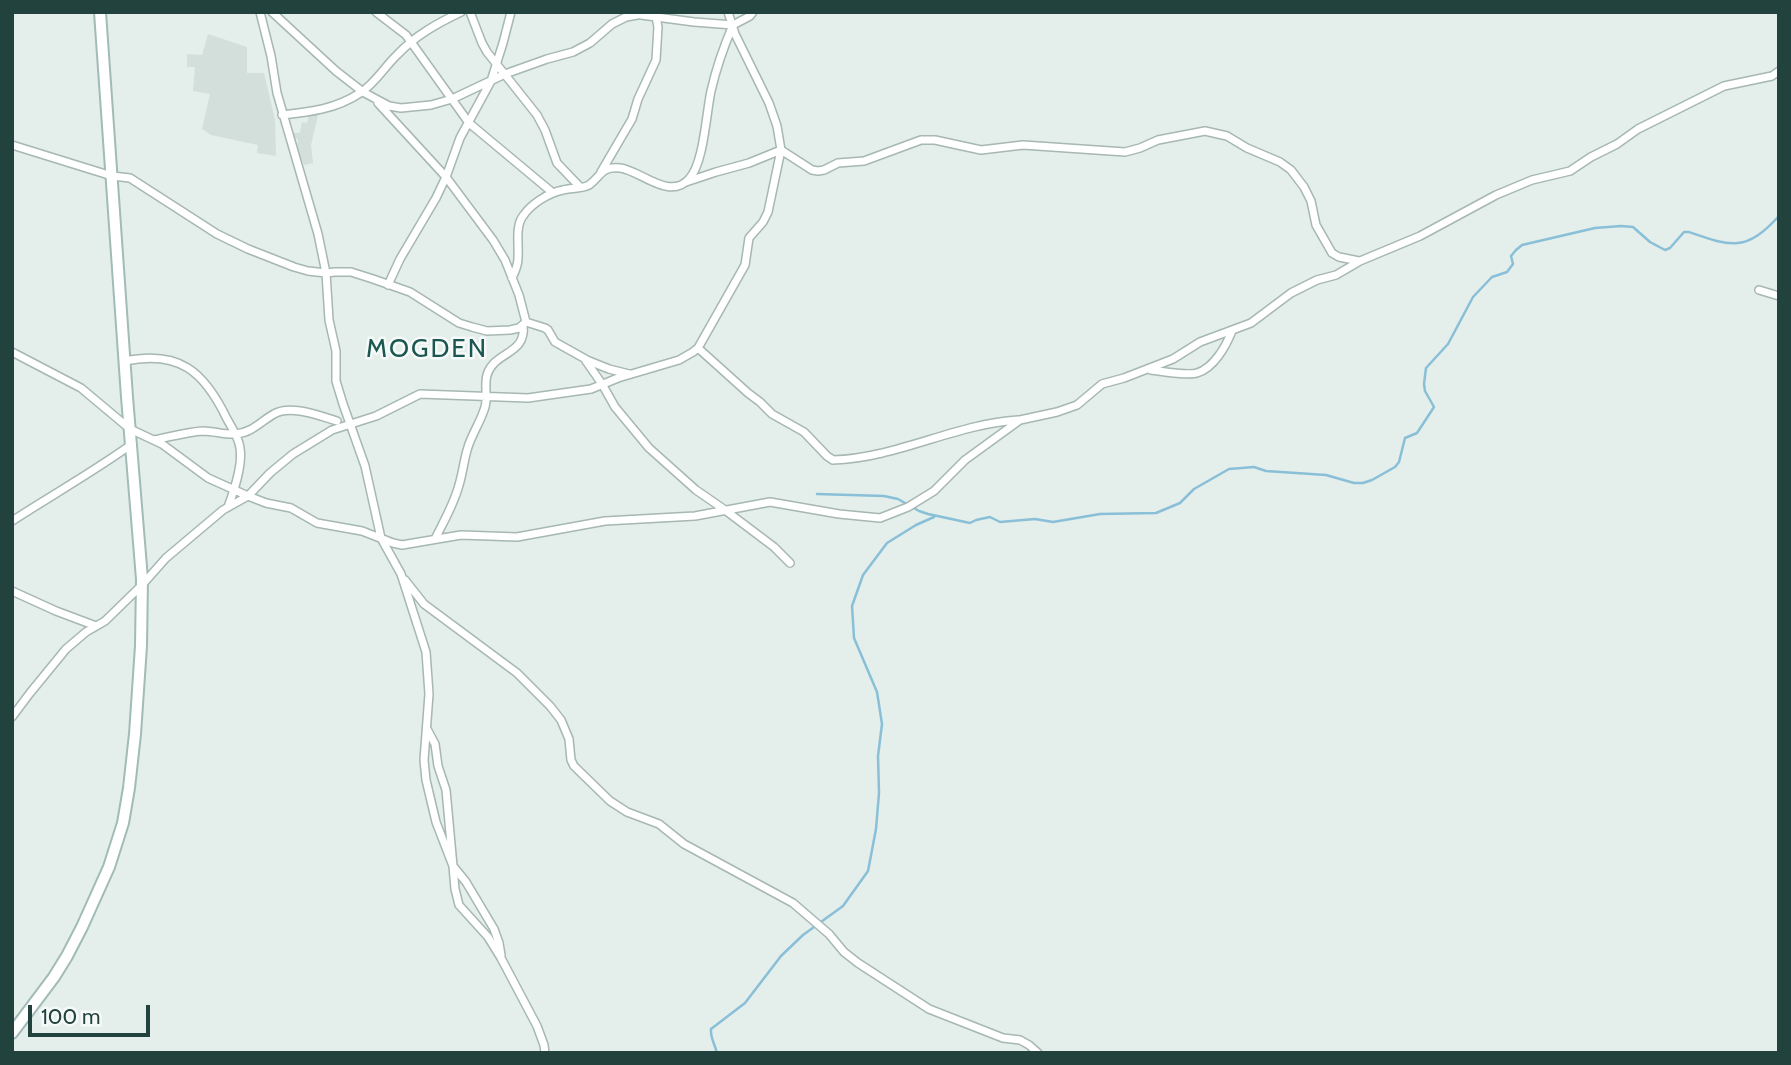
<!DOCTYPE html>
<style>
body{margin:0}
#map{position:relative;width:1791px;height:1065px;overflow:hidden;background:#e4eeeb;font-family:Cabin,sans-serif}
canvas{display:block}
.frame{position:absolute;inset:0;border:14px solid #22423e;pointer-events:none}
.scale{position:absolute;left:28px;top:1005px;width:122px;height:32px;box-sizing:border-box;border:4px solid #22423e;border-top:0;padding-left:9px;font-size:21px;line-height:24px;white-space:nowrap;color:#22423e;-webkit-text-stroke:5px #f5faf8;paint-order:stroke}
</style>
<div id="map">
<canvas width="1791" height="1065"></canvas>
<div class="frame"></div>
<div class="scale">100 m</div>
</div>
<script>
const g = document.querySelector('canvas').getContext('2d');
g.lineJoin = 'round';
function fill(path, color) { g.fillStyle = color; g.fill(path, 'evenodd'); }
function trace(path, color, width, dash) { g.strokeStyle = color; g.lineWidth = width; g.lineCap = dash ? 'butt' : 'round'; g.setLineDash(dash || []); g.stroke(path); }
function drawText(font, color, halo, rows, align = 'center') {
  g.font = font + ' Cabin,sans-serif'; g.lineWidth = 5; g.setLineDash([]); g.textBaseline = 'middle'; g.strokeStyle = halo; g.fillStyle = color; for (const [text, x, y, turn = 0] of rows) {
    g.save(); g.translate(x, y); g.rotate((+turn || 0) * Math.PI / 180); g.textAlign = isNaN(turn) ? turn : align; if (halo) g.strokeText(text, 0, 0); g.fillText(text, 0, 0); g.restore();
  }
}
fill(new Path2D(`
 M208 34 247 47V73H264L275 120 276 156 257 153 258 145 211 135 202 129 210 94 193 91 195 67H187V54L202 55Z
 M309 114 318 115 311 145 313 163 304 165 297 147 298 139 294 138 293 133H300L302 122 307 123Z`), '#d2dfdb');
trace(new Path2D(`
 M817 494 884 496 898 499 919 511 928 514 970 523 976 520 990 517 1000 522 1035 519 1053 522 1100 514 1156 513 1180 503 1194 489 1229 469 1254 467 1266 471 1326 475 1354 483H1363L1372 480 1395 467 1399 462 1405 438 1417 433 1434 407 1425 391 1424 384 1426 368 1448 344 1473 297 1492 277 1507 272 1513 264 1511 256 1516 250 1522 245 1595 228 1621 226 1633 227 1650 242 1665 250 1670 248 1684 232H1689C1732 247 1746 252 1779 216
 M717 1053C715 1045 710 1037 711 1029L745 1003 781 956 803 935 843 906 868 871 876 829 879 793 878 756 882 724 877 692 854 638 852 606 863 575 887 543 916 525 934 517`), '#89bfd7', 2.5);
const street = new Path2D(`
 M260 12 271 56 277 93 318 234 326 273 329 320 336 351V381L343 404 365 466 381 538 401 574 426 652 429 694 424 760 426 780 436 822 453 866 455 889 459 905 488 937 501 958 537 1026 544 1045 545 1053
 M272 12 336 71 363 92 389 106 401 108 431 105 452 99 505 74 547 59 573 52 590 43 612 24 626 17 643 14
 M376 12 406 35 469 123 553 193
 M470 12 482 43 487 52 537 115 545 130 557 163 580 187
 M733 25 750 16 753 12
 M378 103 446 177 493 240 505 260 519 295 526 322 545 328 548 330 555 342 589 361 609 369 629 374
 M282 115C310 112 336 109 360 93 375 84 385 66 398 54 416 35 438 23 461 12
 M12 145 112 176 130 178 217 234 248 249 294 267 308 271 326 273 335 272H351L373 279 410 292 459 323 472 327 487 331 510 330 519 328 526 322
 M601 172 632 119 638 99 656 60 658 27 655 12
 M686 182 716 172 749 163 781 150 812 170 818 171 824 170 838 163 864 161 921 140H935L981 150 1023 145 1125 152 1140 148 1158 140 1205 131 1227 136 1247 148 1280 162 1291 170 1304 187 1311 201 1316 225 1332 253 1339 257 1359 261
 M512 278C515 272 518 265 518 258 519 245 515 226 523 216 531 204 548 193 563 190 571 188 582 189 589 185 601 177 600 166 620 168 640 170 669 201 689 179 704 163 706 114 711 91 716 69 724 46 733 25L694 22 641 15
 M388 285 400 259 436 198 446 177 460 138 491 81 503 43 511 12
 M1759 290 1779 296
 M698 348 748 393 760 402 772 414 804 432 827 456 833 460C897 458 955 424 1018 420
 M12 352 81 388 130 429 162 444 208 478 248 496 266 503 291 508 317 523 362 531 393 543 402 545 461 535 517 537 605 521 695 516 770 502 839 514 880 518 908 507 934 491 965 460 1020 420 1057 412 1077 405 1102 384 1124 378 1173 359 1200 342 1251 323 1291 293 1317 280 1336 275 1360 261 1420 236 1496 195 1532 180 1570 171 1591 157 1617 144 1638 129 1724 86 1772 76 1779 71
 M125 361C179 350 204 371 227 419 232 428 239 438 240 448 243 465 234 491 228 507
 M586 361 602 384 615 407 649 448 696 490 725 510 774 547 790 563
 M1151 370C1161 371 1188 376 1197 373 1214 368 1226 346 1232 331
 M154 440C170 437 187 432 203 431 214 431 225 435 235 434 252 433 261 421 274 414 290 404 320 416 337 421
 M12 521C52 495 93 472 132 444
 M435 539C444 521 454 504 459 485 463 472 464 459 468 447 472 434 481 421 485 407 488 396 484 385 487 375 494 351 527 355 523 325
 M405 580 424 604 517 673 550 706 561 720 569 739 571 760 574 766 610 801 627 812 659 824 684 844 793 903 829 934 844 952 858 963 929 1009 1003 1038 1020 1040 1029 1045 1038 1053
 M12 591 56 611 96 626
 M12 717 30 693 66 649 86 632 105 621 142 585 166 558 223 510 248 496 270 473 293 454 332 430 376 416 420 394 528 398 591 389 618 378 679 360 693 352 698 348 745 265 749 238 763 222 768 212 781 150 777 126 769 103 735 34 728 12
 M427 729 435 744 438 766 446 790 453 866 466 882 494 929 499 943 501 955`);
const secondary = new Path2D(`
 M12 1033 54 977 67 956 82 927 109 867 123 823 129 788 135 734 141 646 142 579 127 397 100 12`);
trace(street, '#a6b7b4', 10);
trace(secondary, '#a1bbb6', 14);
trace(street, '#fff', 7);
trace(secondary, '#fff', 10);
g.letterSpacing = '2px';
drawText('26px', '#1c5650', '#f5faf8', [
 ["MOGDEN",427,349]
]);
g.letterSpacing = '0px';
</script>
